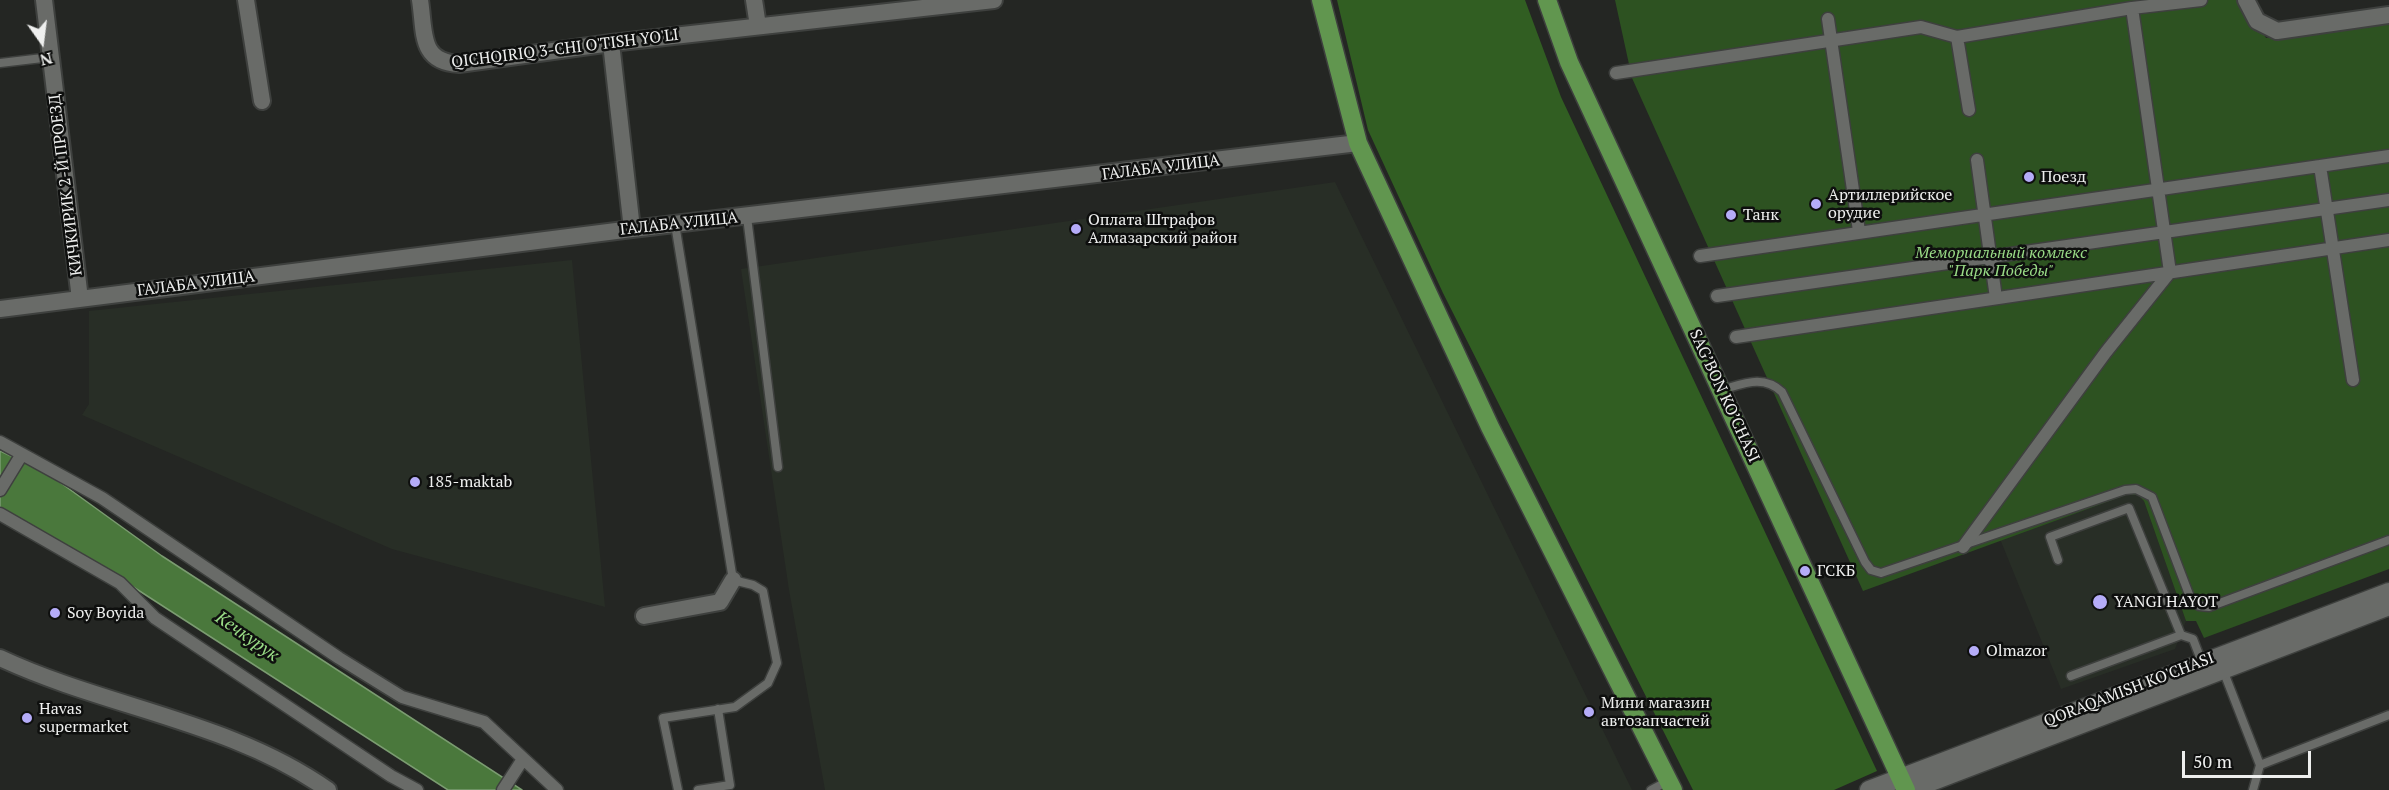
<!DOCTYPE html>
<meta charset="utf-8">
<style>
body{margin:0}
#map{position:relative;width:2389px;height:790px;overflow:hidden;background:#242623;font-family:"PT Serif",serif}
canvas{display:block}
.north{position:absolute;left:12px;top:12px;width:60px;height:60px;-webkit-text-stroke:4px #0e0f0e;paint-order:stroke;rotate:166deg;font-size:16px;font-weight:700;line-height:24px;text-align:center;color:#eeefee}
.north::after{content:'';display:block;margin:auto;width:21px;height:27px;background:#eeefee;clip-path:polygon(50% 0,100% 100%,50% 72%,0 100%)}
.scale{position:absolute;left:2182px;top:751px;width:129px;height:27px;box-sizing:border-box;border:3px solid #eeefee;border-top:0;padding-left:8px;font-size:18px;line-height:21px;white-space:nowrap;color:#eeefee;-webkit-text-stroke:4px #0e0f0e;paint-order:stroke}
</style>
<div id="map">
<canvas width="2389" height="790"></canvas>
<div class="north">N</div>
<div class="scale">50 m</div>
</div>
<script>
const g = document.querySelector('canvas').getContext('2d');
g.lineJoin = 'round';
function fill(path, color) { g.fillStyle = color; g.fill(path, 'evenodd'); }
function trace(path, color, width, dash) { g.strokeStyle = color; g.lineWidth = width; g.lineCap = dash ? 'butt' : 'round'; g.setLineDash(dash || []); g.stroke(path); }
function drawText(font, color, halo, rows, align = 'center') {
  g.font = font + ' "PT Serif",serif'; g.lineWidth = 5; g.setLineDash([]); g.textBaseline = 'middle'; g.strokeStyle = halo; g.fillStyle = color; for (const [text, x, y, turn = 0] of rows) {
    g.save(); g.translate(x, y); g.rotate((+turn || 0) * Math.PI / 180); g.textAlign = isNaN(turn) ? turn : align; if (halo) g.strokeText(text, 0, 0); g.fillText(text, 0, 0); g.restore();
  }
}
fill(new Path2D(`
 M1335 182 1632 790H825L789 590 741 269Z
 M572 260 605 607 392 549 82 415 89 404V311Z
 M2126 495H2138L2144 501 2186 621 2175 649 2061 689 2000 539Z`), '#282e26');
fill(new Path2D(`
 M1615 0H2243L2266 38 2389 22V569L2204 638 2196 621H2186L2144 501 2138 495H2126L1863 591 1632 78Z`), '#2d5221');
fill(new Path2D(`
 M1337 0H1525L1561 97 1877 771 1834 790H1693L1443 293 1368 130Z`), '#315e22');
const water = new Path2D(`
 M0 451 47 473 162 556 522 790H448L124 581 0 507Z`);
fill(water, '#4a783c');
trace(water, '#7b9c71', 1.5);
const service = new Path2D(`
 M0 63 51 57
 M747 217 778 467
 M675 224 733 580 753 585 763 591 777 663 768 683 735 707 663 718 678 790
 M1721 390C1743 384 1763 374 1782 392L1865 562 1871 570 1881 573 2125 490 2136 489 2152 497 2190 597 2199 606 2209 607 2389 540
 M2058 560 2050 537 2129 508 2181 635
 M2223 670 2260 765
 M2071 676 2181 635 2193 639 2203 665
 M698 790 730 785 718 709
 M1651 790 1668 781
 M2253 790 2260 765 2389 715`);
const pedestrian = new Path2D(`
 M1828 19 1859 231
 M1957 37 1969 110
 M1616 73 1921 27 1957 37 2132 8 2201 0
 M1977 160 1996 298
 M2320 166 2353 380
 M1700 256 2389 156
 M1717 296 2389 200
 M1736 337 2389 240
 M0 442 102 498 339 658 402 697 484 722 557 790
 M0 490 22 454
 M0 514 120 583 155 618 391 776 417 790
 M1963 547 2106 352 2170 272 2132 8
 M503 790 523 759`);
const minor = new Path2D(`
 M44 0 80 299
 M246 0 262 101
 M420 0C425 32 419 62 459 64L611 43 994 0
 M754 0 758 26
 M2246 0 2257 21 2277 31 2389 15
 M611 43 632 229
 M0 309 632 229 1358 143
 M644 616 720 602 733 580
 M0 658C107 708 230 721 328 790`);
const secondary = new Path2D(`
 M1869 790 2389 592
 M1910 790 2389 606`);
const primary = new Path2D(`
 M1321 0 1358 143 1490 427 1673 790
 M1547 0 1569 62 1906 790`);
trace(service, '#3e403e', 11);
trace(pedestrian, '#3e403e', 15);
trace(minor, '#3e403e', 20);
trace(secondary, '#3e403e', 21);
trace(primary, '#3e403e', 21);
trace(service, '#696b68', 8);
trace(pedestrian, '#696b68', 12);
trace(minor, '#696b68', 16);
trace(secondary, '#696b68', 18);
trace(primary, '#61964f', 18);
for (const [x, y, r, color] of [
 [2029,177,6,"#b5acf8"],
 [1816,204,6,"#b5acf8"],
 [1731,215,6,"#b5acf8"],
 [1076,229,6,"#b5acf8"],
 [415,482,6,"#b5acf8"],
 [1805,571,6,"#b5acf8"],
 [2100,602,8,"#b5acf8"],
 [55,613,6,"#b5acf8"],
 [1974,651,6,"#b5acf8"],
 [1589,712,6,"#b5acf8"],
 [27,718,6,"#b5acf8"]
]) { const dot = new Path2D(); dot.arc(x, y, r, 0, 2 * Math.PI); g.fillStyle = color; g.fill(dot); trace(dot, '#0e0f0e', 2); }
drawText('16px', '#eeefee', '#0e0f0e', [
 ["QICHQIRIQ 3-CHI O'TISH YO'LI",565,49,-7],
 ["ГАЛАБА УЛИЦА",1161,168,-7],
 ["КИЧКИРИК 2-Й ПРОЕЗД",66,185,-97],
 ["ГАЛАБА УЛИЦА",679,224,-6],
 ["ГАЛАБА УЛИЦА",196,284,-7],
 ["SAG’BON KO’CHASI",1724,396,65],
 ["QORAQAMISH KO'CHASI",2129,690,-21]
]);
drawText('16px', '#eeefee', '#0e0f0e', [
 ["Поезд",2041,177],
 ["Артиллерийское",1828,195],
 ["орудие",1828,213],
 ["Танк",1743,215],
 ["Оплата Штрафов",1088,220],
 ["Aлмазарский район",1088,238],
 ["185-maktab",427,482],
 ["ГСКБ",1817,571],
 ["YANGI HAYOT",2114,602],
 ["Soy Boyida",67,613],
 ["Olmazor",1986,651],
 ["Мини магазин",1601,703],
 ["автозапчастей",1601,721],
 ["Havas",39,709],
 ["supermarket",39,727]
], 'left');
drawText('italic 16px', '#99db86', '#0e0f0e', [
 ["Мемориальный комлекс",2001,253],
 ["\"Парк Победы\"",2001,271]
]);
drawText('italic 18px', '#98da85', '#0e0f0e', [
 ["Кечкурук",247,637,35]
]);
</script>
